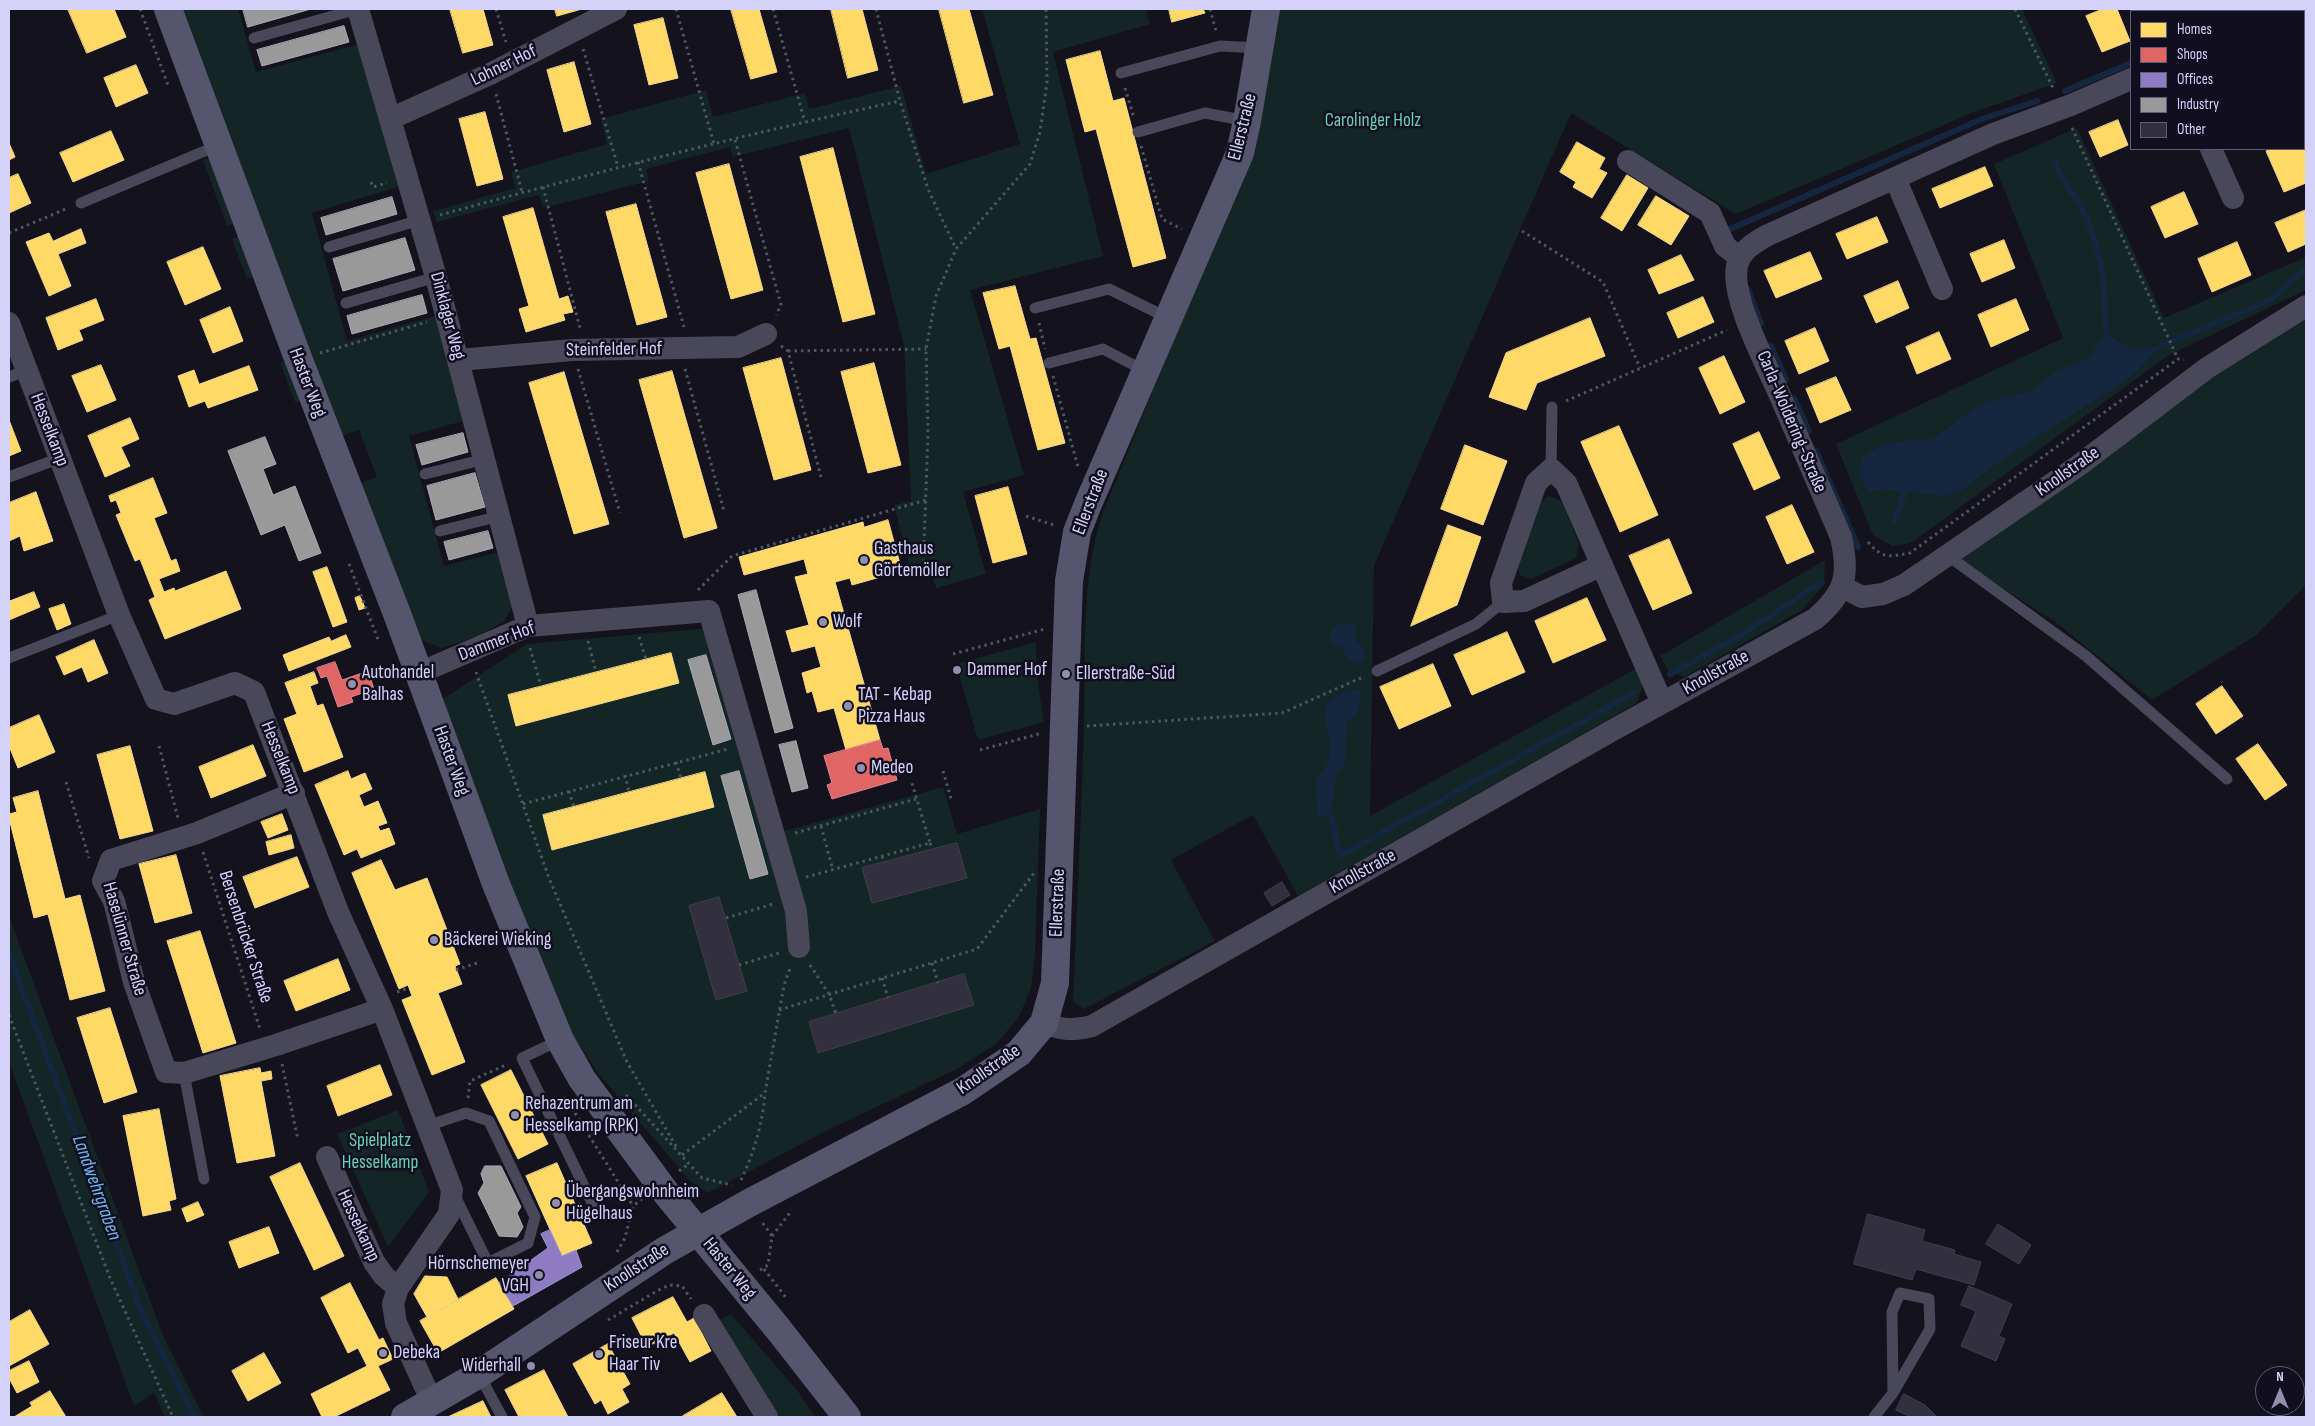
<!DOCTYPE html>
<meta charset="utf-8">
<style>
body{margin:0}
#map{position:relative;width:2315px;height:1426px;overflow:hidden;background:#14121c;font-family:"Sofia Sans Condensed",sans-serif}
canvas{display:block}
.frame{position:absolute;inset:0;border:10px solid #d5d2fa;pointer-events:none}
.legend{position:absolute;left:2130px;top:10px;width:175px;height:140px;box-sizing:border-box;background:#110f1f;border:1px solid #5f5d77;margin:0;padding:6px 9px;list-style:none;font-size:15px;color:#d5d2fa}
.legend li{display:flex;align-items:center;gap:10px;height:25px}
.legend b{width:25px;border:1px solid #5f5d77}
.north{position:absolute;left:2255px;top:1366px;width:50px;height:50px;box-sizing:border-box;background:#110f1f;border:1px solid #5f5d77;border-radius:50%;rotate:0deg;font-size:14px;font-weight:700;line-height:20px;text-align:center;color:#d5d2fa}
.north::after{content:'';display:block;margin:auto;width:18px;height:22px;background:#918fac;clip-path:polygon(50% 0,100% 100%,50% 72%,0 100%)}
</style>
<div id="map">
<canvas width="2315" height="1426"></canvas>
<div class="frame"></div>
<ul class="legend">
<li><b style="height:14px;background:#ffd966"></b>Homes</li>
<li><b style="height:14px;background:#e06666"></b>Shops</li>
<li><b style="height:14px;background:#8e7cc3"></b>Offices</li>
<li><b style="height:14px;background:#999"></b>Industry</li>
<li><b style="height:14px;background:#32303e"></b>Other</li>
</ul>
<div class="north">N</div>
</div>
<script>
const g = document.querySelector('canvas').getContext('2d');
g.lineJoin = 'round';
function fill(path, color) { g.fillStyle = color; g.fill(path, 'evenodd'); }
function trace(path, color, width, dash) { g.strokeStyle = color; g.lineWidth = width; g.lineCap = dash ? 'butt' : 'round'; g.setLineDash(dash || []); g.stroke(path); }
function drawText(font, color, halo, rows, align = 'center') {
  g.font = font + ' "Sofia Sans Condensed",sans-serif'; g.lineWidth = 5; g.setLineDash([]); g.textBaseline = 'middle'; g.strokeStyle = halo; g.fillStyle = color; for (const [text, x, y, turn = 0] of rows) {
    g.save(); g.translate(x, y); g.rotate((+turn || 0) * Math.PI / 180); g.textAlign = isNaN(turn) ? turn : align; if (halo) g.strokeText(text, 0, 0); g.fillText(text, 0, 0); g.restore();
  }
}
fill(new Path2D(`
 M181 9H238L256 72 359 44 398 187 312 213 347 341 435 316 467 420 409 436 444 566 503 551 515 602 504 622 475 637 442 648 421 640 359 483 377 477 359 430 341 436Z
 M982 9H1146L1150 24 1053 52 1103 256 970 290 1024 475 963 492 986 574 936 588 931 571 912 576 894 505 911 501 904 345 849 128 733 157 730 147 646 169 649 181 543 208 539 195 437 222 433 211 515 188 511 172 607 144 601 119 706 90 713 117 805 93 809 109 901 86 926 174 1020 144Z
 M1278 9H2022L2057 83 1972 113 1736 214 1571 113 1374 566 1370 816 1637 668 1643 684 1637 703 1298 896 1253 815 1171 860 1215 941 1084 1009 1073 1002C1077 910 1081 818 1084 726 1086 655 1080 583 1102 515L1257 135Z
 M2077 128 2164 318 2306 257V290L2169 355 1911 543 1892 546 1873 535 1836 444 2063 338 1994 164Z
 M210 158 234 224 227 226 203 160Z
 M239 236 254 276 247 279 232 239Z
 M2306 317V585L2255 636 2152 700 2054 621 1958 560 2267 336Z
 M286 360 301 400 295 402 280 363Z
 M1549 496 1562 501 1579 544 1576 558 1531 579 1520 575 1517 566 1538 504Z
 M1825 560 1824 585 1802 610 1684 677 1669 671 1660 656Z
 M709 628 767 836 943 787 957 834 1040 809 1035 955 1031 988 1019 1017 996 1044 957 1069 830 1129 708 1193 690 1181 597 1072 571 1032 547 982 443 699 527 644Z
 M1036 642 1037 677 1044 722 978 740 956 664Z
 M9 916 162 1333 204 1417H165L154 1393 134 1406 9 1062Z
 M398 1110 429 1192 388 1247 337 1134Z
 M731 1314 800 1394 815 1417H775L712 1324Z`), '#132525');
fill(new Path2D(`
 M2106 332C2128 351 2135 349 2163 345L2131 377 2000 461 1961 491 1944 496 1881 489 1868 492 1858 471 1863 456 1882 445 1900 441 1933 439 1973 409 1992 400 2030 391 2059 370 2088 359Z
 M1354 623 1357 630 1356 640 1363 648 1365 659 1359 664 1349 661 1340 646 1334 647 1330 641 1331 629 1340 624Z
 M1356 689 1362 692 1357 715 1346 723 1345 764 1336 776 1331 814 1317 819 1316 778C1348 748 1312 719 1331 700 1337 694 1349 692 1356 689Z`), '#15273f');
const homes = new Path2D(`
 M68 9H114L126 37 87 53Z
 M450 9H483L493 45 463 53Z
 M555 9H582L557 16Z
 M731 9H759L777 72 751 79Z
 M831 9H862L878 70 848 78Z
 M939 9H969L993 95 964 103Z
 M1169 9H1203L1205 13 1172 22Z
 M2103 9H2117L2130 41 2102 52 2086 16Z
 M2188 9H2208L2202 11H2189Z
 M663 18 678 78 649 85 634 25Z
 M2306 39V78L2304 79V40Z
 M1100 51 1113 101 1124 98 1166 258 1133 267 1096 129 1085 132 1066 60Z
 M574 62 591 124 564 132 547 70Z
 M136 65 148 93 116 107 104 78Z
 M485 112 503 179 477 186 459 119Z
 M2118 120 2128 145 2100 157 2089 132Z
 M111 131 124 160 73 182 60 153Z
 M1577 142 1605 158 1599 169 1607 173 1592 198 1573 187 1576 182 1560 172Z
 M9 143 15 157 9 160Z
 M2304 145 2306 151V183L2284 192 2266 151 2271 149H2304Z
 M833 148 875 314 843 322 800 157Z
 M729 164 763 290 731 299 696 173Z
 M1985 167 1993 186 1940 208 1932 189Z
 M18 174 31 203 9 213V178Z
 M1627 175 1648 188 1622 231 1601 218Z
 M2184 192 2198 224 2165 238 2151 207Z
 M1656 196 1689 216 1671 245 1638 225Z
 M636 204 667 317 637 325 606 212Z
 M533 208 559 299 568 296 573 312 563 314 565 320 526 332 519 309 529 306 503 217Z
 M2306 210V244L2288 252 2275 223Z
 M1877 217 1888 242 1847 259 1836 234Z
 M81 229 86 243 58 254 71 286 49 296 26 242 49 233 53 241Z
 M2004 240 2015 268 1982 282 1970 254Z
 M2237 242 2251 275 2212 292 2198 259Z
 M203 247 221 289 185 305 167 262Z
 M1810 252 1822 279 1776 298 1764 271Z
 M1681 255 1694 280 1659 294 1648 270Z
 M1898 281 1909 308 1876 323 1864 296Z
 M1015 286 1030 339 1036 338 1065 443 1038 450 1010 346 999 349 983 293Z
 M1703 297 1714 322 1678 338 1667 313Z
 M96 299 104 320 79 330 83 340 58 350 46 318Z
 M2016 299 2029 330 1991 347 1978 315Z
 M230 307 243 341 213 353 200 320Z
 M1590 318 1605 356 1537 383 1526 410 1489 397 1506 353Z
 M1815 328 1829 361 1799 374 1785 341Z
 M1939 332 1951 359 1917 374 1906 347Z
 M1724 356 1745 402 1720 414 1699 368Z
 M781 358 811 470 774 480 743 368Z
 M874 363 901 465 868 473 841 372Z
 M101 365 116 400 87 412 72 376Z
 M249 366 258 390 208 408 205 401 189 407 178 376 194 370 199 384Z
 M672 371 717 528 684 538 639 380Z
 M564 372 609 524 574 534 529 383Z
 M1836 377 1851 410 1820 423 1806 389Z
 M130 418 139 439 121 447 130 466 105 477 88 436Z
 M9 420 21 451 9 456Z
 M1619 426 1658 515 1620 532 1581 442Z
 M1759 432 1780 478 1754 490 1733 444Z
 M1465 445 1507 461 1483 525 1441 509Z
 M153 478 167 513 154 518 171 561 176 559 180 571 159 579 164 592 174 588 175 591 226 571 241 609 165 639 149 600 155 597 140 559 135 561 116 515 121 513 116 500 111 502 109 496Z
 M1008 487 1027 554 993 563 975 496Z
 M36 492 53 541 24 551 20 536 9 541V503Z
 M1792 505 1814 552 1787 564 1766 517Z
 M888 520 902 571 852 585 850 578 835 582 880 740 846 750 834 708 818 712 812 691 807 693 802 673 821 667 815 646 792 652 786 631 809 625 795 577 808 574 804 559 744 575 739 557 863 522 864 527Z
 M1448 525 1481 537 1457 605 1411 626Z
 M1669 539 1692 593 1653 610 1629 556Z
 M327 567 347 622 333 627 313 572Z
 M34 592 40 607 9 620V599V601Z
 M360 596 365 608 359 610 355 598Z
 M1587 598 1606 640 1553 663 1535 621Z
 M64 604 71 624 57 630 49 609Z
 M1507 632 1525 672 1472 695 1454 655Z
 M346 635 351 647 289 671 283 655 329 637 331 641Z
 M94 640 108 673 88 682 82 667 64 675 56 657Z
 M671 653 679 683 516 726 508 695Z
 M1433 664 1451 706 1399 729 1380 687Z
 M314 672 318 683 310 686 317 706 323 704 343 757 304 772 284 719 297 714 285 683Z
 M2222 686 2243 716 2216 734 2196 704Z
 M39 715 55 752 18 768 9 746V728Z
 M2258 744 2287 785 2265 800 2236 759Z
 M253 745 266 776 211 798 199 767Z
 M130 746 153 831 120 839 97 755Z
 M348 771 351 779 365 773 372 789 359 795 364 807 378 801 387 823 378 826 380 831 389 828 395 844 361 858 357 849 344 855 315 785Z
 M705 772 714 807 552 850 543 815Z
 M38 791 65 899 80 895 105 991 70 1000 48 914 34 918 9 818V814L17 812 13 798Z
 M282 814 288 830 268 838 261 822Z
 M291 835 294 848 269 855 266 842Z
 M176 855 192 913 155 923 139 864Z
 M297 857 309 887 255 908 243 877Z
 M381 860 395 890 427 878 460 964 455 966 462 984 438 993 465 1062 432 1075 402 1000 412 996 408 985 399 989 352 873Z
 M200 931 236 1043 203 1053 167 941Z
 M338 959 350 990 296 1011 284 981Z
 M110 1008 137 1092 104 1103 77 1018Z
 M380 1065 392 1095 338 1116 327 1086Z
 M260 1068 261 1073 271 1071 272 1079 261 1081 275 1156 237 1163 220 1076Z
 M511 1070 548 1144 518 1159 481 1085Z
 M159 1109 176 1199 169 1201 171 1210 143 1216 123 1116Z
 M300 1163 344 1256 314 1270 270 1177Z
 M557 1163 592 1243 562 1256 526 1176Z
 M198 1202 204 1215 187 1222 182 1209Z
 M269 1227 279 1253 239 1268 229 1242Z
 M425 1276 447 1277 458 1299 427 1317 414 1294Z
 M496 1278 514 1309 438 1353 420 1321Z
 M350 1283 379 1340 383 1338 393 1359 378 1366 390 1390 334 1417H322L311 1394 367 1366 358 1348 348 1353 321 1298Z
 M673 1297 687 1322 694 1318 711 1351 690 1362 674 1333 647 1347 632 1318Z
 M30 1310 49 1344 9 1366V1322Z
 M608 1344 630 1384 622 1389 629 1402 608 1414 601 1400 595 1404 573 1364Z
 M264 1353 281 1383 248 1401 232 1371Z
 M29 1361 39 1382 17 1393 9 1378V1371Z
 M544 1370 568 1417H519L505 1390Z
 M50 1391 66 1417H14L32 1406 30 1403Z
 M722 1393 737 1417H684L683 1416Z
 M483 1401 491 1417H448Z`);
fill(homes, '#ffd966');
trace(homes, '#f2d792', 1);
const shops = new Path2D(`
 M335 662 342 680 368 671 374 689 351 697 353 702 338 707 327 676 321 678 317 668Z
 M880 740 883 749 888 748 897 780 832 799 827 785 832 783 824 756Z`);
fill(shops, '#e06666');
trace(shops, '#dd8692', 1);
const offices = new Path2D(`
 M550 1230 562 1256 576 1250 582 1267 513 1306 499 1283 548 1248 541 1234Z`);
fill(offices, '#8e7cc3');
trace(offices, '#a396d4', 1);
const industry = new Path2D(`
 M243 9H311L248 27Z
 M344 26 349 42 262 66 257 50Z
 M392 197 397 214 326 235 321 218Z
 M405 238 415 270 343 291 333 259Z
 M422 295 427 313 352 334 347 316Z
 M463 433 468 452 422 465 416 445Z
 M265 437 276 464 263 469 273 495 295 486 321 553 299 561 285 525 261 535 228 451Z
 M475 473 485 507 436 520 427 486Z
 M488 531 493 548 449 560 444 542Z
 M756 590 793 728 775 733 738 595Z
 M706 655 731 739 713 745 688 660Z
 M796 741 808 788 792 792 779 745Z
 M739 771 768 874 750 879 721 776Z
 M485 1166H501L521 1207 517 1213 523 1227 517 1237 499 1236 478 1193 484 1183 481 1174Z`);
fill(industry, '#999');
trace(industry, '#abaab6', 1);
trace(new Path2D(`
 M2249 11 2255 9
 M2065 91 2131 63
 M2055 163C2062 184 2074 191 2082 209 2103 252 2105 284 2106 332
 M1730 229 1982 119 2037 101
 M1748 289 1761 323
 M2163 345 2270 300 2306 269
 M1771 346 1786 380
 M1794 398 1809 431
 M1816 451 1858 547
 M1894 522 1900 508 1904 491
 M1670 674 1733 640 1822 582
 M1331 814 1340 856 1634 693
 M9 954 142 1313 194 1417`), '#15273f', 6);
const building = new Path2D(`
 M957 843 967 878 872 903 862 868Z
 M1282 882 1290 895 1272 906 1264 893Z
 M719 897 747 991 716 1000 689 906Z
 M964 974 974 1005 818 1053 809 1022Z
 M1868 1214 1925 1230 1922 1241 1955 1250 1954 1254 1981 1262 1974 1285 1916 1269 1912 1280 1854 1264Z
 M1998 1224 2031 1245 2019 1264 1986 1244Z
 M1969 1286 2012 1304 1999 1336 2005 1339 1996 1361 1961 1346 1976 1311 1961 1305Z
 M1904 1394 1925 1405 1937 1417H1911L1896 1410Z`);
fill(building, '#32303e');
trace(building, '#403e4f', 1);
trace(new Path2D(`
 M140 9 169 88
 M496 9 506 42
 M676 9 714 144
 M773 9 805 122
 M876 9 900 101 928 189 956 249
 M1210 9 1216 31
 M2015 9 2053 88
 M583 49 618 167
 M1125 88 1134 118
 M496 94 522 192
 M2072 128 2178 359
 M735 140 781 305 776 315
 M1141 146 1162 219 1182 229
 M638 162 684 327
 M371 182 373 187 387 183
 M543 187 580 328
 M440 215C593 173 746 134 900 101
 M1522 231 1603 282 1640 368
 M9 233 68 208
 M1039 323 1045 349
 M781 346 788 351 821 477
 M788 351 926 349
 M320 353 427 322
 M578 369 620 513
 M685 369 724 511
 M1053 376 1078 467
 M1566 401 1727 330
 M1026 516 1054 525
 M1868 542C1883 559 1888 557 1910 553L2178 359H2184
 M349 564 379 642
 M923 575 928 433 926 349 936 296 956 249 1030 164 1040 132 1047 82 1046 9
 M698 590 732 556 926 500
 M639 637 646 659
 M588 641 596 672
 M530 648 541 686
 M953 654 1045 629
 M476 672 549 878 627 1062 677 1148
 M1087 726 1282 713 1363 677
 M159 746 178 818
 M980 750 1042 733
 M676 762 681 778
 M943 771 952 802
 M625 775 629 792
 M66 782 89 858
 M569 791 574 807
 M523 804 728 749
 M821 826 833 870
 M795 833 916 799
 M930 843 932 849
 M203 852 260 1029
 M882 856 884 862
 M806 877 930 843 911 780
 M726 918 773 904
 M932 963 938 983
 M739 965 779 953
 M810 965 829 994 836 1014
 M456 970 477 963
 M882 978 888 998
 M397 992 409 988
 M779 1010 977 949 1034 873
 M9 1015 110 1278 173 1417
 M282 1064 298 1140
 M626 1095 702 1178 732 1185
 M468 1098 470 1081 508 1064
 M575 1113 633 1206
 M682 1155 765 1093 784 985 791 966
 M679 1171 689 1164
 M741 1180C754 1153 763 1122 765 1093
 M772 1236 792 1210
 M617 1252 625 1238 633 1206 642 1199
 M764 1269 787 1299
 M760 1270 768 1265 772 1236 762 1222
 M608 1320 657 1291 669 1285 682 1286 691 1299`), '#4b5862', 3, [2.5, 4]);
trace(new Path2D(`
 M254 38 358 9
 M1121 73 1220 46 1259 48
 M1138 132 1205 113 1247 121
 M81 203 219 145
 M329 247 420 220
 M346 303 436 277
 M1035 308 1109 289 1168 318
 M1049 363 1103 349 1145 371
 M9 377 27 370
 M1551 469 1552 407
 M425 474 485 459
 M9 477 60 458
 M440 531 500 516
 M1947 555 2086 656 2227 779
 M9 658 119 615
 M1377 671 1476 624 1503 602
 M560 1040 522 1058 597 1213
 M184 1073 204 1179
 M427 1126 466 1113 489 1121 535 1217 528 1243 488 1263 455 1196
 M479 1374 502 1417
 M1874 1417 1893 1393 1930 1329 1929 1299 1900 1293 1892 1312 1893 1393`), '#49485a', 11);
trace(new Path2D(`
 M358 9 436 277 528 626
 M2150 9 2152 11
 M2286 11 2292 9
 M390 119 490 74 616 9
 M2211 149 2233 198
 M1628 161 1710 213 1725 246 1740 258
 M1895 178 1942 289
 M9 323 119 615 156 699 174 704 235 683 254 692 338 912 382 1009 452 1190 449 1214 398 1288 393 1304 396 1323 432 1402
 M459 360 572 350 738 347 766 334
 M1600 566 1524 601 1503 602 1501 583 1536 483 1551 469 1566 483 1662 703
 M1843 587 1862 597 1883 594 1904 585 2078 466 2207 368 2306 306
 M419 673 528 626 709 611 796 911 799 947
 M294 793 197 833 111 860 103 881 114 901 134 982 166 1072 184 1073 276 1045 382 1009
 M1044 1023C1062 1030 1073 1031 1092 1026L1613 730 1815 619C1845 593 1850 576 1841 537 1821 491 1801 444 1781 398 1768 367 1730 298 1737 266 1740 251 1755 242 1768 235L1993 134 2071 105 2131 79
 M327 1157 374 1262 384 1276 398 1288
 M704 1315 767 1417`), '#49485a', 22);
trace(new Path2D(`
 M168 9 295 350 399 619 496 884 560 1040 582 1079 667 1194 779 1330 847 1417
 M405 1417 476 1376 664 1251 749 1203 963 1091 1019 1053 1044 1023 1055 983 1069 581 1077 532 1088 504 1240 153 1247 121 1266 9`), '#55566e', 28);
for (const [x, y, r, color] of [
 [864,560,5,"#918fac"],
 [823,622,5,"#918fac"],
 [957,670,5,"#918fac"],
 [1066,674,5,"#918fac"],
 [352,684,5,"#918fac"],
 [848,706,5,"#918fac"],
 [861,768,5,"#918fac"],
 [434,940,5,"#918fac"],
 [515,1115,5,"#918fac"],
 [556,1203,5,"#918fac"],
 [539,1275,5,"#918fac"],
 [383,1353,5,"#918fac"],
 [599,1354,5,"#918fac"],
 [531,1366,5,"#918fac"]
]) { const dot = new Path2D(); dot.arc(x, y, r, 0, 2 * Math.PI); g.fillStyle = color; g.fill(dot); trace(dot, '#110f1f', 2); }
drawText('19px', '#d5d2fa', '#110f1f', [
 ["Lohner Hof",504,66,-26],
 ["Ellerstraße",1243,127,-76],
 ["Dinklager Weg",447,316,75],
 ["Steinfelder Hof",614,350,-1],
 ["Haster Weg",307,383,69],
 ["Carla-Woldering-Straße",1791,422,67],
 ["Hesselkamp",49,430,69],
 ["Knollstraße",2068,472,-35],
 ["Ellerstraße",1091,502,-69],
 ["Dammer Hof",497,642,-21],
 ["Knollstraße",1716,673,-29],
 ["Hesselkamp",280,758,68],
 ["Haster Weg",451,761,70],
 ["Knollstraße",1363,872,-29],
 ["Ellerstraße",1058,903,-88],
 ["Bersenbrücker Straße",245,937,72],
 ["Haselünner Straße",124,939,74],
 ["Knollstraße",989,1070,-35],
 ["Hesselkamp",358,1226,65],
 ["Knollstraße",637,1268,-33],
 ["Haster Weg",729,1269,51]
]);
drawText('19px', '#67d1b1', '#110f1f', [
 ["Carolinger Holz",1373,121],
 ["Spielplatz",380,1141],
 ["Hesselkamp",380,1163]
]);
drawText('19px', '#d5d2fa', '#110f1f', [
 ["Gasthaus",874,549],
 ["Görtemöller",874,571],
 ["Wolf",833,622],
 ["Dammer Hof",967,670],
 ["Autohandel",362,673],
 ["Balhas",362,695],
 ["Ellerstraße-Süd",1076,674],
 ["TAT - Kebap",858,695],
 ["Pizza Haus",858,717],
 ["Medeo",871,768],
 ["Bäckerei Wieking",444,940],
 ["Rehazentrum am",525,1104],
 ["Hesselkamp (RPK)",525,1126],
 ["Übergangswohnheim",566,1192],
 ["Hügelhaus",566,1214],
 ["Hörnschemeyer",529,1264,"right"],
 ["VGH",529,1286,"right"],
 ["Friseur Kre",609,1343],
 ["Haar Tiv",609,1365],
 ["Debeka",393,1353],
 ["Widerhall",521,1366,"right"]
], 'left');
drawText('italic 20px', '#6cb8ee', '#110f1f', [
 ["Landwehrgraben",96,1188,70]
]);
</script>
